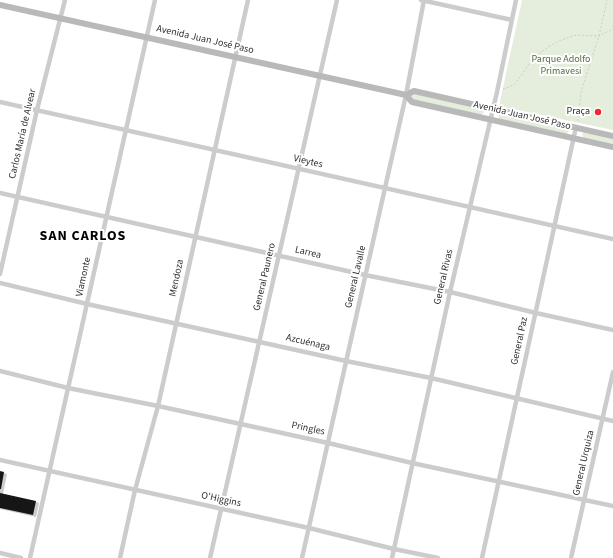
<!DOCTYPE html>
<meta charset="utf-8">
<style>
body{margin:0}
canvas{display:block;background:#fff}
</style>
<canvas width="613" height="558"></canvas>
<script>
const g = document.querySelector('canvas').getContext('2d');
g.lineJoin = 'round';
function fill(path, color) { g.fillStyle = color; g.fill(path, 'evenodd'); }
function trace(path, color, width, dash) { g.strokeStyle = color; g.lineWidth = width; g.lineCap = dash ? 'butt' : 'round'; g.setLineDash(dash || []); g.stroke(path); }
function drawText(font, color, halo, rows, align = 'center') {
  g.font = font + ' "Source Sans 3",sans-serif'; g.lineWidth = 4; g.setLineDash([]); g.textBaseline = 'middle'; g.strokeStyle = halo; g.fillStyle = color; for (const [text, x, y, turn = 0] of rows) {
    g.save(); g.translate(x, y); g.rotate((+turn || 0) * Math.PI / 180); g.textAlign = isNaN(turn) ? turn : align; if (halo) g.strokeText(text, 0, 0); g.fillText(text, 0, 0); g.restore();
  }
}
fill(new Path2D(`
 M522 0H613V130L499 106Z
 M414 93 484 110V112L481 115 412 99 411 95Z
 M501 113 568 129 569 131 568 133 566 134 500 119 498 116 499 114Z
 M585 132 613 138V144L584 138 583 137 582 134Z`), '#e5eddc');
fill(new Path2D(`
 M0 472 7 474 3 494 36 502 39 503 36 517 0 509V511Z`), '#0003');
fill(new Path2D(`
 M0 471 4 472 1 489H0Z
 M0 493 36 501 33 515 0 508Z`), '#161616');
trace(new Path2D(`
 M503 89 514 85 523 73 531 61 541 52 550 46 561 40 576 35 599 36 613 29
 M578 121 581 92 599 36 607 0`), '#ccc', 1, [2, 2]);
trace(new Path2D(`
 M421 0 512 20
 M0 102 613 239
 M0 193 365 275 450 292 536 313 613 330
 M0 274 37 110 65 0
 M0 283 87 304 346 361 431 378 613 421
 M0 371 68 388 158 406 328 443 412 463 613 506
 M0 460 309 528 394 549 438 558
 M0 553 21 558
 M30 558 155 0
 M120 558 135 490 158 406 248 0
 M210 558 337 0
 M302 558 385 188 406 95 424 0
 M392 558 450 292 497 92 516 0
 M482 558 576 127
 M571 558 613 372`), '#ccc', 4.5);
trace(new Path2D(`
 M0 5 406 95 412 102 613 147
 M406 95 414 91 613 136`), '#b9b9b9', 6);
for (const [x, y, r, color] of [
 [598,112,4,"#ee2935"]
]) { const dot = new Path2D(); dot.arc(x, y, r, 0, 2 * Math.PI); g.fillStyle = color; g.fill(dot); trace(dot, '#fff', 1.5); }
drawText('10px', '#2f2f2f', '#fff', [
 ["Avenida Juan José Paso",205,40,13],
 ["Avenida Juan José Paso",522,116,13],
 ["Carlos María de Alvear",23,134,-77],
 ["Vieytes",308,162,13],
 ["Larrea",308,253,13],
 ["Viamonte",84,277,-78],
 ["General Paunero",265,277,-77],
 ["General Lavalle",356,277,-77],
 ["General Rivas",444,277,-77],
 ["Mendoza",177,278,-78],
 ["General Paz",520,341,-78],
 ["Azcuénaga",308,343,13],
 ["Pringles",308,429,12],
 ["General Urquiza",584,463,-77],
 ["O'Higgins",221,500,12]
]);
drawText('10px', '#516d3a', '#fff', [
 ["Parque Adolfo",561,60],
 ["Primavesi",561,72]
]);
drawText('10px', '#2f2f2f', '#fff', [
 ["Praça",590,112]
], 'right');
g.letterSpacing = '1px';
drawText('bold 14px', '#000', '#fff', [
 ["SAN CARLOS",83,237]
]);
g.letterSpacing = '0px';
</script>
